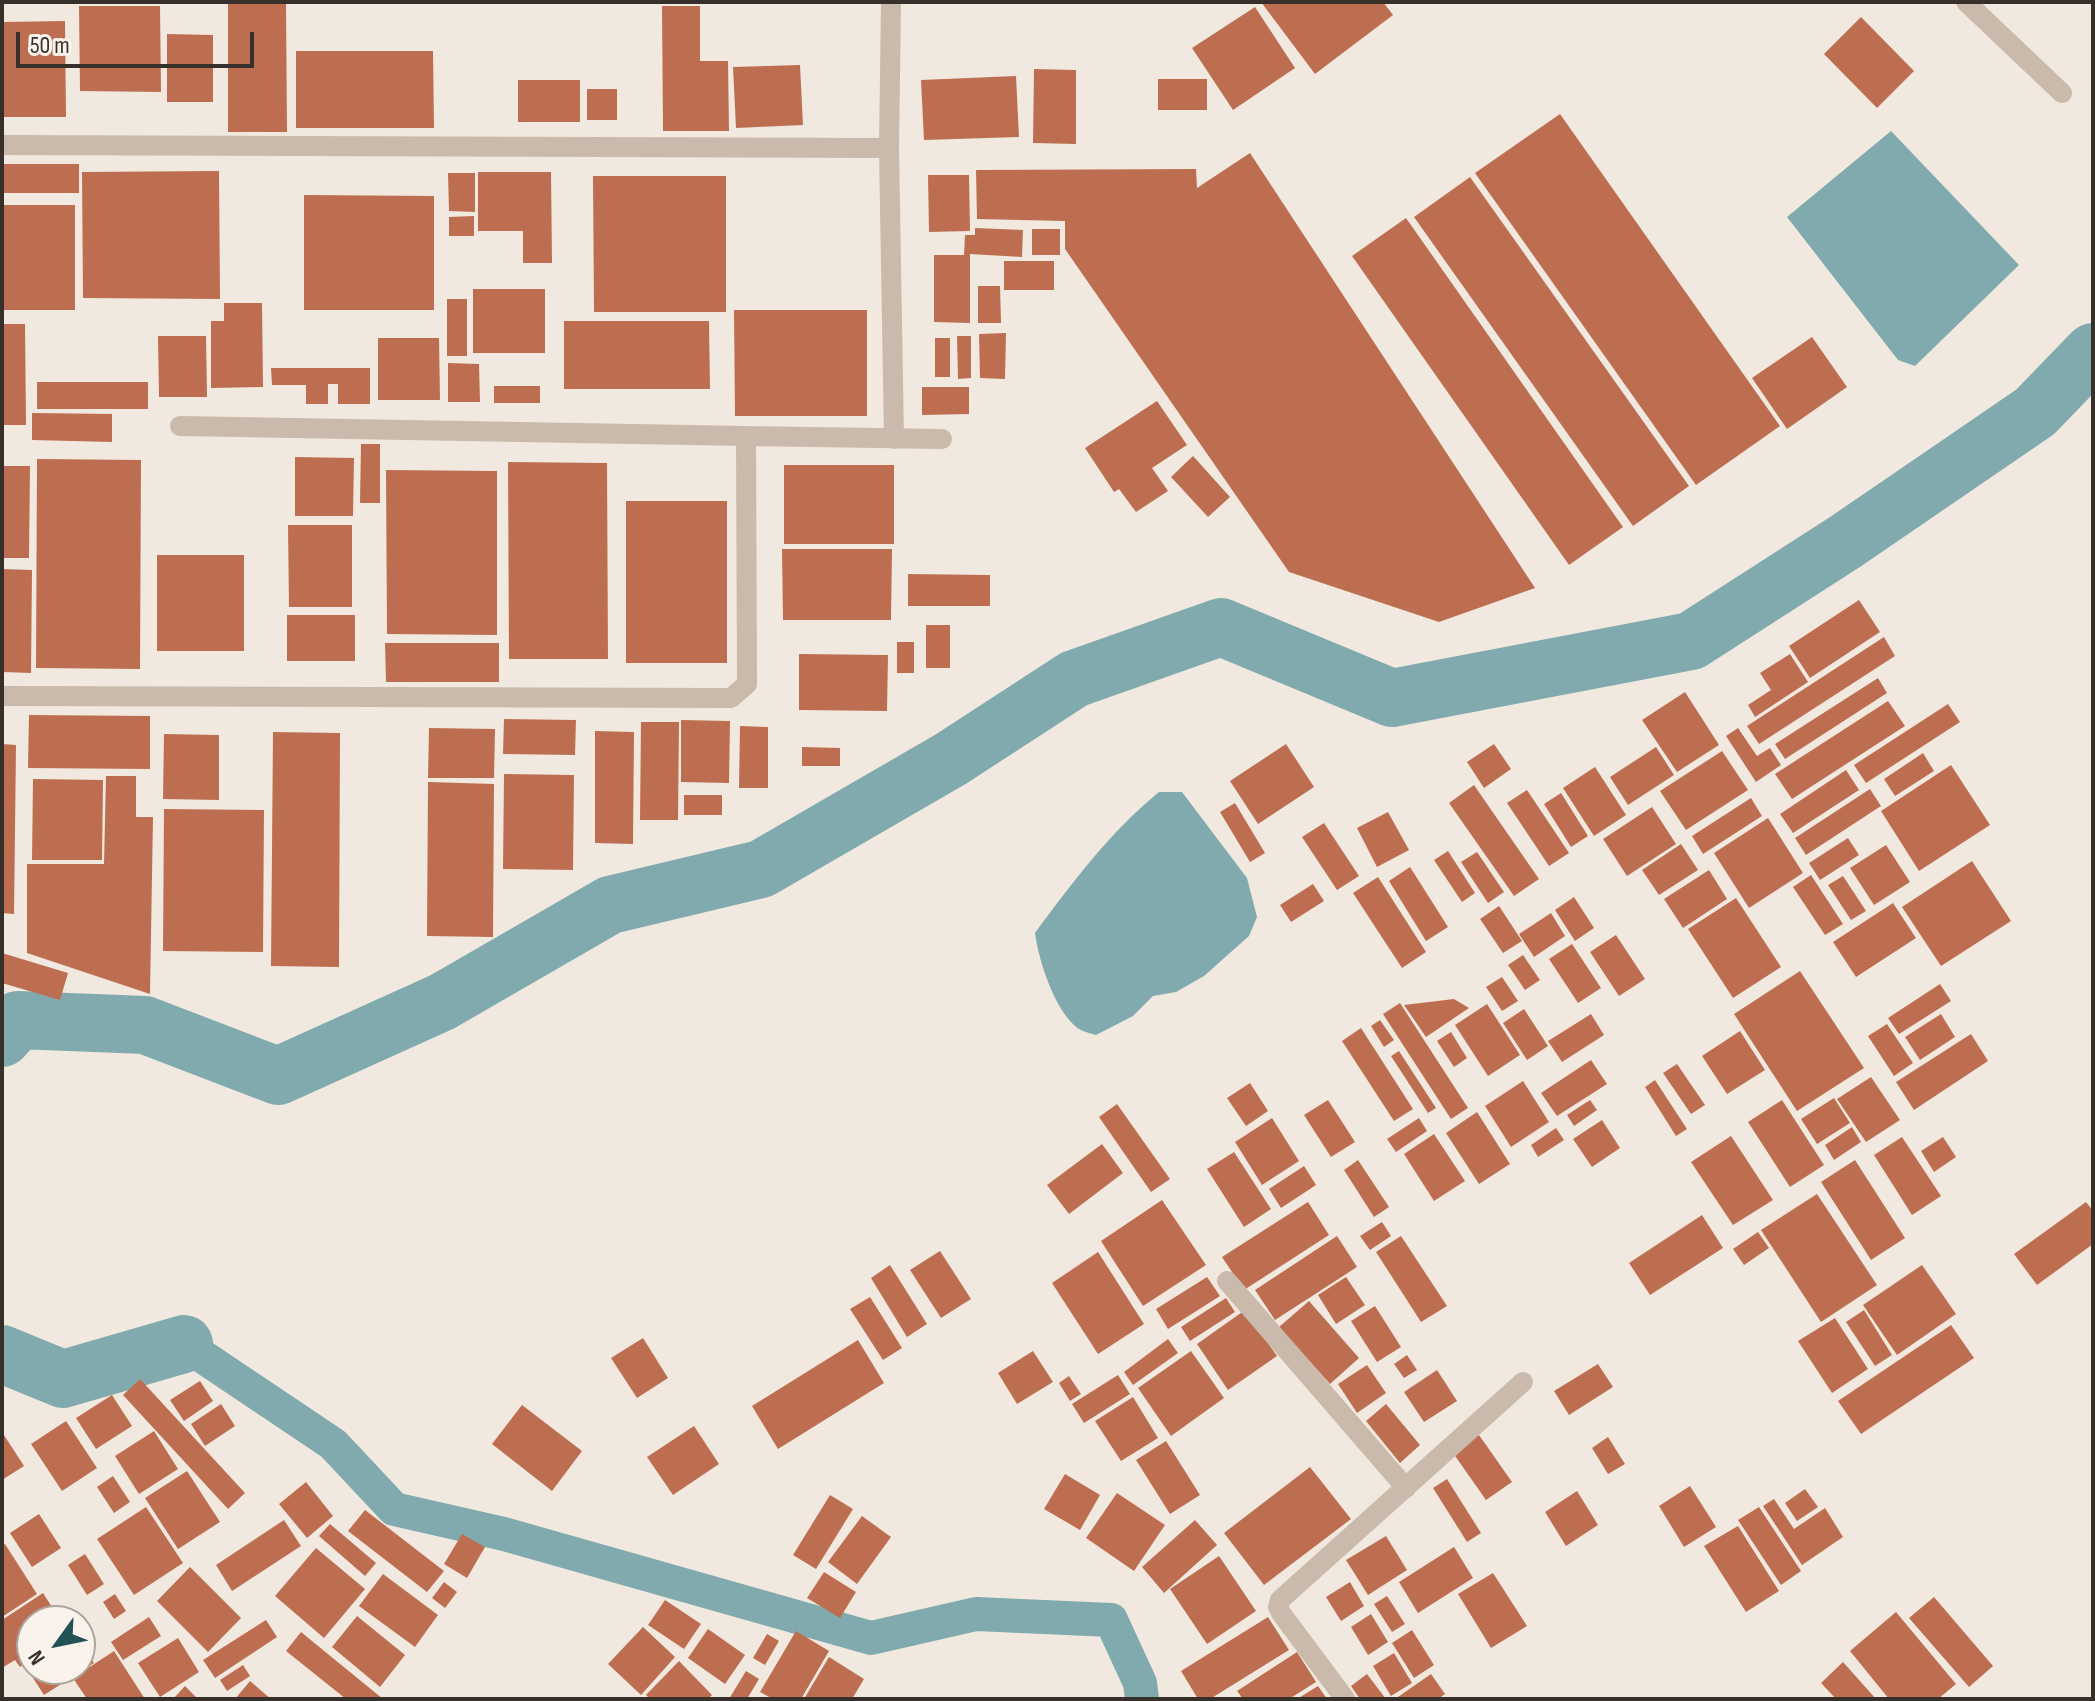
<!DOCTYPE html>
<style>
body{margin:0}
#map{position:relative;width:2095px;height:1701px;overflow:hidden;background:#f1e9df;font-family:"Sofia Sans Condensed",sans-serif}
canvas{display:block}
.frame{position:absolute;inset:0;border:4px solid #372f2a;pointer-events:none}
.north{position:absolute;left:16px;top:1605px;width:80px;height:80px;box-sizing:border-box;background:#f9f3eb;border:2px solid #aba59e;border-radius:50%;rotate:237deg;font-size:22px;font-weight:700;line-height:32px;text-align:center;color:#372f2a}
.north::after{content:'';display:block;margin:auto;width:28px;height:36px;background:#225156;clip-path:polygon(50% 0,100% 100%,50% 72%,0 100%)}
.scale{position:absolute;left:16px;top:32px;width:238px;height:36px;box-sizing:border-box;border:4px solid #372f2a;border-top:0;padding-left:10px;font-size:24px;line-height:28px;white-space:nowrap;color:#372f2a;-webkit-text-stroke:6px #f9f3eb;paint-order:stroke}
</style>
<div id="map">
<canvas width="2095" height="1701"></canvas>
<div class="frame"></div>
<div class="north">N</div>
<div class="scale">50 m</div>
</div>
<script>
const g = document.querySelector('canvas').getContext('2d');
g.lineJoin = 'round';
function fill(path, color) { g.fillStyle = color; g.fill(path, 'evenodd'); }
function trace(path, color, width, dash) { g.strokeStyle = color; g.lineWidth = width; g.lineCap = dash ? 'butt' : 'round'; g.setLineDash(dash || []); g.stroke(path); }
fill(new Path2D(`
 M1891 131 2019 265 1915 366 1898 360 1787 217Z
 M1159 792H1182L1247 878 1257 917 1249 936 1204 976 1176 992 1153 996 1133 1016 1096 1035C1089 1033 1079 1031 1074 1025 1053 1005 1039 961 1035 933 1072 883 1110 832 1159 792Z`), '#80aaad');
trace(new Path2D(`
 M184 1344 333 1444 394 1509 504 1534 871 1638 976 1614 1111 1620 1140 1683 1142 1699`), '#80aaad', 34);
trace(new Path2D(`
 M2 1038 18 1020 145 1025 278 1076 442 1002 610 905 761 869 951 759 1074 679 1221 627 1392 698 1691 641 1845 542 2035 412 2093 352
 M2 1354 63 1379 184 1344`), '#80aaad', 58);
fill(new Path2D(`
 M228 2H286L287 132H228Z
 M1261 2H1383L1393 15 1315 74Z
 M79 6H160L161 92 80 91Z
 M662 6H700V61H728L729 131H663Z
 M1255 7 1295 68 1233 110 1192 48Z
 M1861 17 1914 71 1877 108 1824 54Z
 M65 21 66 117H4V22Z
 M167 34 213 35V102H167Z
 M296 51H433L434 128H296Z
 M800 65 803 125 736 128 733 67Z
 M1034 69 1076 70V144L1033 143Z
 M1016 76 1019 137 924 140 921 80Z
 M1158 79H1207V110H1158Z
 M518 80H580V122H518Z
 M587 89H617V120H587Z
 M1560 114 1780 426 1696 485 1475 173Z
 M1250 153 1535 588 1439 622 1289 572 1065 249V221L977 219 976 170 1196 169 1197 188Z
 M2 164H79V193H2Z
 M219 171 220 299 83 298 82 172Z
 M478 172H551L552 263H523V231H478Z
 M448 173H475V212L449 211Z
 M928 175H969L970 231 929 232Z
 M593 176H726V312H594Z
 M1470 177 1689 486 1633 526 1414 217Z
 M304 195 434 196V310H304Z
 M2 205H75V310H2Z
 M474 216V236H449V217Z
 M1406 218 1623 527 1569 565 1352 256Z
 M975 228 1023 230 1022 257 970 254V323L934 322V255H964L965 235H975Z
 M1032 229H1060V255H1032Z
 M1004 261H1054V290H1004Z
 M978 286H1000L1001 323H978Z
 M473 289H545V353H473Z
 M447 299H467V356H447Z
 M224 303H262L263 387 211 388V321H224Z
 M734 310H867V416H735Z
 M564 321H709L710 389H564Z
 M2 324H25L26 425H2Z
 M1006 333 1005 379 980 378 979 334Z
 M158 336H206L207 397H159Z
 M957 336H971V378L958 379Z
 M1812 337 1847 387 1787 429 1752 378Z
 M378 338H439L440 400H378Z
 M935 338H950V377H935Z
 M448 363 479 364 480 402H448Z
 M271 368H370V404H338V384H328V404H306V385H272Z
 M37 382H148V409H37Z
 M494 386H540V403H494Z
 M922 387H969V414L922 415Z
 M1157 401 1187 445 1152 468 1168 491 1136 512 1119 489 1114 492 1085 448Z
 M32 413 112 414V442L32 440Z
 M361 444H380V503H360Z
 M1193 456 1230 497 1208 517 1171 477Z
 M295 457 354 458 353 516H295Z
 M37 459 141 460 140 669 36 668Z
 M508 462 607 463 608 659H509Z
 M784 465H894V544H784Z
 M2 466H30L29 558H2Z
 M386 470 497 471V635L387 634Z
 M626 501H727V663H626Z
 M288 525H352V607H289Z
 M782 549H892L891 620H783Z
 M157 555H244V651H157Z
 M2 569 32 570 31 673 2 672Z
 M908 574 990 575V606H908Z
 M1859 600 1880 632 1810 678 1789 646Z
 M287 615H355V661H287Z
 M926 625H950V668H926Z
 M1884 637 1895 656 1759 744 1747 726Z
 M897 642H914V673H897Z
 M385 643H499V682H386Z
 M799 654 888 655 887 711 799 710Z
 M1790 654 1808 682 1755 717 1748 705 1771 690 1760 673Z
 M1878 678 1887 693 1785 759 1775 744Z
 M1685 692 1719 745 1677 772 1642 720Z
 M1888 701 1905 726 1792 799 1775 774Z
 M1948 704 1960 722 1866 783 1854 765Z
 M29 715 150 716V769L28 768Z
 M504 719 576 720 575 755 503 754Z
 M681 720 730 721 729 783 681 782Z
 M641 722H679L678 820H640Z
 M740 726 768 727V788H739Z
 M429 728 495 729 494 778H428Z
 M1738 728 1757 756 1770 748 1781 765 1756 782 1726 736Z
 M595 731 634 732 633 844 595 843Z
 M273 732 340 733 339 967 271 966Z
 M164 734 219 735V800L163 799Z
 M2 744 16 745 14 914 2 913Z
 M1286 744 1314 787 1258 824 1230 781Z
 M1494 744 1511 769 1484 788 1467 762Z
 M802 747 840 748V766H802Z
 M1656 747 1674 775 1628 805 1610 777Z
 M1722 751 1748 790 1686 830 1660 791Z
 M1923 753 1934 771 1895 796 1884 779Z
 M1951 765 1990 825 1919 871 1881 811Z
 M1595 767 1626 815 1594 836 1563 788Z
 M1846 770 1859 790 1793 833 1780 814Z
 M504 774 574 775 573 870 503 869Z
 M106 776H136V817H153L150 994 27 953V864H104Z
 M33 779 103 780 102 860H32Z
 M428 782 494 784 493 937 427 936Z
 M1474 785 1539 879 1514 896 1449 803Z
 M1870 789 1881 806 1806 855 1795 838Z
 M1527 790 1569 853 1549 866 1507 803Z
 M1561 793 1588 836 1571 847 1544 804Z
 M684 795H722V815H684Z
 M1751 798 1762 816 1703 854 1692 836Z
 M1235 803 1265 853 1250 862 1220 812Z
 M1652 807 1676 844 1627 876 1603 839Z
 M164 809 264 810 263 952 163 951Z
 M1388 812 1409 850 1377 867 1357 828Z
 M1768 818 1803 873 1749 908 1714 853Z
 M1324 823 1359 876 1337 890 1302 837Z
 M1848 838 1859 855 1820 880 1809 863Z
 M1681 844 1698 870 1659 895 1642 870Z
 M1886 845 1910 882 1874 905 1850 868Z
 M1448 851 1475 893 1462 902 1434 860Z
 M1477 852 1504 892 1488 903 1461 862Z
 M1972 861 2011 921 1941 966 1902 907Z
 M1410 867 1448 927 1426 941 1389 881Z
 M1709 870 1727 899 1683 928 1664 899Z
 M1811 875 1843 924 1825 935 1793 887Z
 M1843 876 1866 911 1851 920 1828 885Z
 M1378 877 1426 952 1402 968 1353 893Z
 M1313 884 1324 901 1291 922 1280 905Z
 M1574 897 1594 928 1575 941 1555 910Z
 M1736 898 1781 967 1733 998 1688 929Z
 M1893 903 1916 938 1856 977 1833 942Z
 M1499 906 1522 941 1503 953 1480 919Z
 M1551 913 1565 936 1534 957 1519 934Z
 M1616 935 1645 979 1619 996 1590 952Z
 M1572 944 1601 988 1578 1003 1549 959Z
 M2 953 68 973 60 1000 2 983Z
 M1523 955 1540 980 1525 990 1508 965Z
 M1800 971 1864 1068 1797 1111 1734 1014Z
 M1502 977 1518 1001 1502 1011 1486 987Z
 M1940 984 1951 1001 1899 1034 1888 1018Z
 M1454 999 1469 1008 1426 1037 1404 1005Z
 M1400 1003 1468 1108 1451 1119 1383 1014Z
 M1487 1004 1520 1055 1488 1076 1455 1025Z
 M1524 1009 1548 1046 1527 1060 1503 1023Z
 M1591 1014 1604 1035 1562 1062 1548 1041Z
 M1941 1014 1955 1037 1920 1060 1905 1037Z
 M1380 1020 1394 1040 1384 1047 1371 1026Z
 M1887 1024 1913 1063 1894 1076 1868 1036Z
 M1361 1028 1413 1109 1394 1121 1342 1041Z
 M1740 1031 1765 1070 1727 1094 1702 1056Z
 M1451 1032 1467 1058 1454 1067 1437 1041Z
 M1971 1034 1988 1061 1914 1110 1896 1082Z
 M1399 1051 1436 1108 1428 1113 1391 1056Z
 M1591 1060 1607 1084 1557 1116 1541 1093Z
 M1677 1064 1705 1105 1691 1114 1663 1073Z
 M1871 1077 1900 1120 1866 1142 1837 1099Z
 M1655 1080 1687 1129 1676 1136 1645 1087Z
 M1523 1081 1549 1122 1511 1147 1485 1106Z
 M1250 1083 1268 1111 1246 1126 1227 1098Z
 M1834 1098 1850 1123 1817 1144 1801 1119Z
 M1328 1100 1355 1142 1331 1157 1304 1115Z
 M1590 1100 1597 1110 1574 1126 1567 1115Z
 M1782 1100 1824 1165 1790 1187 1748 1122Z
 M1117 1104 1170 1179 1151 1192 1099 1117Z
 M1477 1112 1510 1164 1479 1184 1446 1133Z
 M1272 1118 1299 1161 1262 1185 1235 1142Z
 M1419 1118 1427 1131 1396 1152 1387 1139Z
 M1602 1120 1620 1148 1592 1167 1573 1139Z
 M1852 1127 1861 1142 1834 1160 1825 1145Z
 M1556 1128 1564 1140 1538 1157 1531 1145Z
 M1434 1134 1465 1181 1434 1201 1404 1154Z
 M1731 1136 1773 1200 1733 1225 1691 1162Z
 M1902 1137 1941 1196 1912 1215 1874 1155Z
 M1943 1137 1956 1157 1934 1172 1921 1151Z
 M1102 1144 1123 1173 1069 1214 1047 1185Z
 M1234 1152 1271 1209 1244 1227 1207 1169Z
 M1358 1160 1389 1207 1374 1217 1344 1170Z
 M1855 1160 1905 1238 1871 1260 1821 1182Z
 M1304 1166 1316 1185 1281 1208 1269 1189Z
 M1817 1194 1877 1285 1821 1322 1761 1230Z
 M1162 1200 1206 1265 1143 1306 1101 1241Z
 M1308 1202 1329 1235 1244 1290 1222 1257Z
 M2086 1202 2093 1211V1244L2037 1285 2014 1254Z
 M1702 1215 1723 1248 1650 1295 1629 1263Z
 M1382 1222 1391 1236 1370 1250 1360 1236Z
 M1758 1232 1769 1248 1744 1265 1733 1249Z
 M1337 1236 1357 1267 1275 1320 1255 1290Z
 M1401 1236 1447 1306 1421 1322 1376 1252Z
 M940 1251 971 1299 941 1318 910 1270Z
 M1098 1252 1144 1324 1098 1354 1052 1283Z
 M890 1265 927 1324 907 1337 871 1278Z
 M1922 1265 1956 1314 1897 1355 1863 1305Z
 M1207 1277 1220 1296 1168 1329 1156 1309Z
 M1346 1277 1365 1305 1336 1324 1318 1295Z
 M870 1297 902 1348 883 1360 850 1309Z
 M1226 1298 1235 1312 1190 1341 1181 1327Z
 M1309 1301 1359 1358 1330 1384 1279 1327Z
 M1375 1306 1401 1347 1377 1362 1351 1321Z
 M1245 1310 1277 1356 1228 1390 1197 1344Z
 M1864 1310 1892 1355 1875 1366 1846 1322Z
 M1835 1318 1868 1369 1832 1393 1798 1341Z
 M1951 1325 1974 1358 1861 1434 1838 1401Z
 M643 1338 668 1378 637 1398 611 1358Z
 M1168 1339 1178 1353 1133 1385 1124 1372Z
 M858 1340 884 1383 778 1449 752 1406Z
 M1033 1351 1053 1382 1017 1404 998 1373Z
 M1191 1351 1224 1398 1171 1436 1138 1388Z
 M1407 1355 1417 1370 1404 1378 1394 1364Z
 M1598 1364 1613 1387 1569 1415 1554 1391Z
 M1367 1365 1386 1393 1357 1413 1338 1384Z
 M1437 1370 1457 1401 1424 1422 1404 1392Z
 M1118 1375 1130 1394 1084 1423 1072 1404Z
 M1069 1376 1081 1394 1070 1401 1059 1383Z
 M140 1379 245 1493 228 1509 123 1395Z
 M200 1381 213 1401 184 1421 170 1400Z
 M112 1395 132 1426 96 1449 76 1418Z
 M1133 1397 1158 1438 1121 1461 1095 1421Z
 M221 1404 235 1426 205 1446 191 1424Z
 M1386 1404 1420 1445 1400 1463 1366 1421Z
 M522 1405 582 1451 552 1491 492 1444Z
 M66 1421 97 1468 62 1491 31 1444Z
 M694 1426 719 1464 673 1495 647 1457Z
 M154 1431 178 1469 139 1494 115 1456Z
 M2 1432 24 1466 2 1480Z
 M1479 1435 1512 1482 1486 1500 1453 1453Z
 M1608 1437 1625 1464 1608 1474 1592 1448Z
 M1166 1441 1200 1495 1170 1514 1136 1460Z
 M1310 1467 1351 1519 1264 1585 1224 1533Z
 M187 1471 220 1522 178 1549 145 1498Z
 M1065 1474 1100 1495 1080 1530 1044 1509Z
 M113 1476 130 1502 114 1513 97 1487Z
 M1447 1479 1481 1533 1467 1542 1433 1488Z
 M306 1482 333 1516 307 1538 279 1504Z
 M1690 1486 1716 1527 1684 1547 1659 1506Z
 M1805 1489 1818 1507 1797 1521 1785 1503Z
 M1577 1491 1598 1525 1566 1546 1545 1512Z
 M1117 1493 1165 1525 1134 1571 1086 1538Z
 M830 1495 853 1509 816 1569 793 1555Z
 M1774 1499 1794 1529 1825 1508 1843 1537 1802 1565 1763 1506Z
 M146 1507 183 1563 134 1595 97 1539Z
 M1759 1507 1801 1571 1781 1585 1738 1520Z
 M365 1510 444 1571 427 1592 348 1531Z
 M39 1514 61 1548 32 1567 10 1533Z
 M862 1516 891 1537 857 1584 828 1562Z
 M284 1520 301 1546 232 1591 216 1565Z
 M1195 1520 1217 1545 1164 1593 1142 1567Z
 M330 1524 376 1563 365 1576 319 1536Z
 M1738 1526 1779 1591 1746 1612 1704 1546Z
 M462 1534 485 1547 467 1578 444 1564Z
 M1386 1536 1407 1570 1368 1595 1346 1560Z
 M5 1544 37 1594 2 1617V1546Z
 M1454 1547 1473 1578 1418 1613 1399 1582Z
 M316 1548 365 1589 324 1638 275 1596Z
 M85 1554 104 1584 87 1595 68 1565Z
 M1219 1556 1256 1611 1207 1644 1170 1589Z
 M190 1567 241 1618 208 1652 157 1601Z
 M824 1572 856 1592 840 1618 807 1598Z
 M1493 1573 1527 1626 1491 1648 1458 1594Z
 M383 1574 438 1615 415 1647 359 1606Z
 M444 1582 457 1592 445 1608 432 1598Z
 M1350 1582 1364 1606 1341 1621 1326 1597Z
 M43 1593 61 1621H32V1669H80V1642L94 1663 44 1695 24 1664 20 1667 15 1660 2 1668V1620Z
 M115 1594 126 1611 114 1619 103 1602Z
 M1387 1596 1405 1624 1392 1632 1374 1604Z
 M1934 1597 1993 1666 1969 1687 1909 1618Z
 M665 1600 701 1624 684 1649 648 1625Z
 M1896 1612 1956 1684 1938 1699H1889L1850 1651Z
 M1371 1614 1388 1642 1368 1655 1351 1627Z
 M357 1616 405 1655 380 1687 332 1647Z
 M149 1617 161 1636 123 1660 111 1642Z
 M1268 1617 1289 1650 1210 1699H1198L1181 1671Z
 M266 1620 277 1637 215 1678 203 1660Z
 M643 1627 675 1657 641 1695 608 1664Z
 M708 1629 745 1655 725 1684 688 1658Z
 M1412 1630 1434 1665 1414 1678 1392 1643Z
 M796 1631 829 1651 801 1699H773L760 1692Z
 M301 1632 383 1699H346L286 1651Z
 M767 1634 779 1641 765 1665 753 1658Z
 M178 1638 199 1672 160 1697 138 1663Z
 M114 1651 145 1699H87L73 1678Z
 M1297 1652 1316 1682 1289 1699H1243L1237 1691Z
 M1394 1653 1412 1683 1391 1696 1373 1666Z
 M829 1657 864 1679 852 1699H804Z
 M679 1661 712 1695 708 1699H650L646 1695Z
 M1843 1662 1876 1699H1836L1821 1683Z
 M243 1665 250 1676 227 1691 220 1680Z
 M746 1671 759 1679 747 1699H729Z
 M1367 1674 1386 1699H1360L1351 1686Z
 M1431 1674 1445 1694 1438 1699H1395Z
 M250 1681 271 1699H235Z
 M185 1686 198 1699H173Z
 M1318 1686 1327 1699H1297Z`), '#be6e50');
trace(new Path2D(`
 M891 2 889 148 894 439
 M1966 2 2062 93
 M2 145 889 148
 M746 436 942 439
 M2 696 731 698 747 684 746 436 180 426
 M1227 1281 1406 1488
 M1345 1699 1281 1613 1278 1607 1280 1600 1523 1382`), '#c9baab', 20);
</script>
